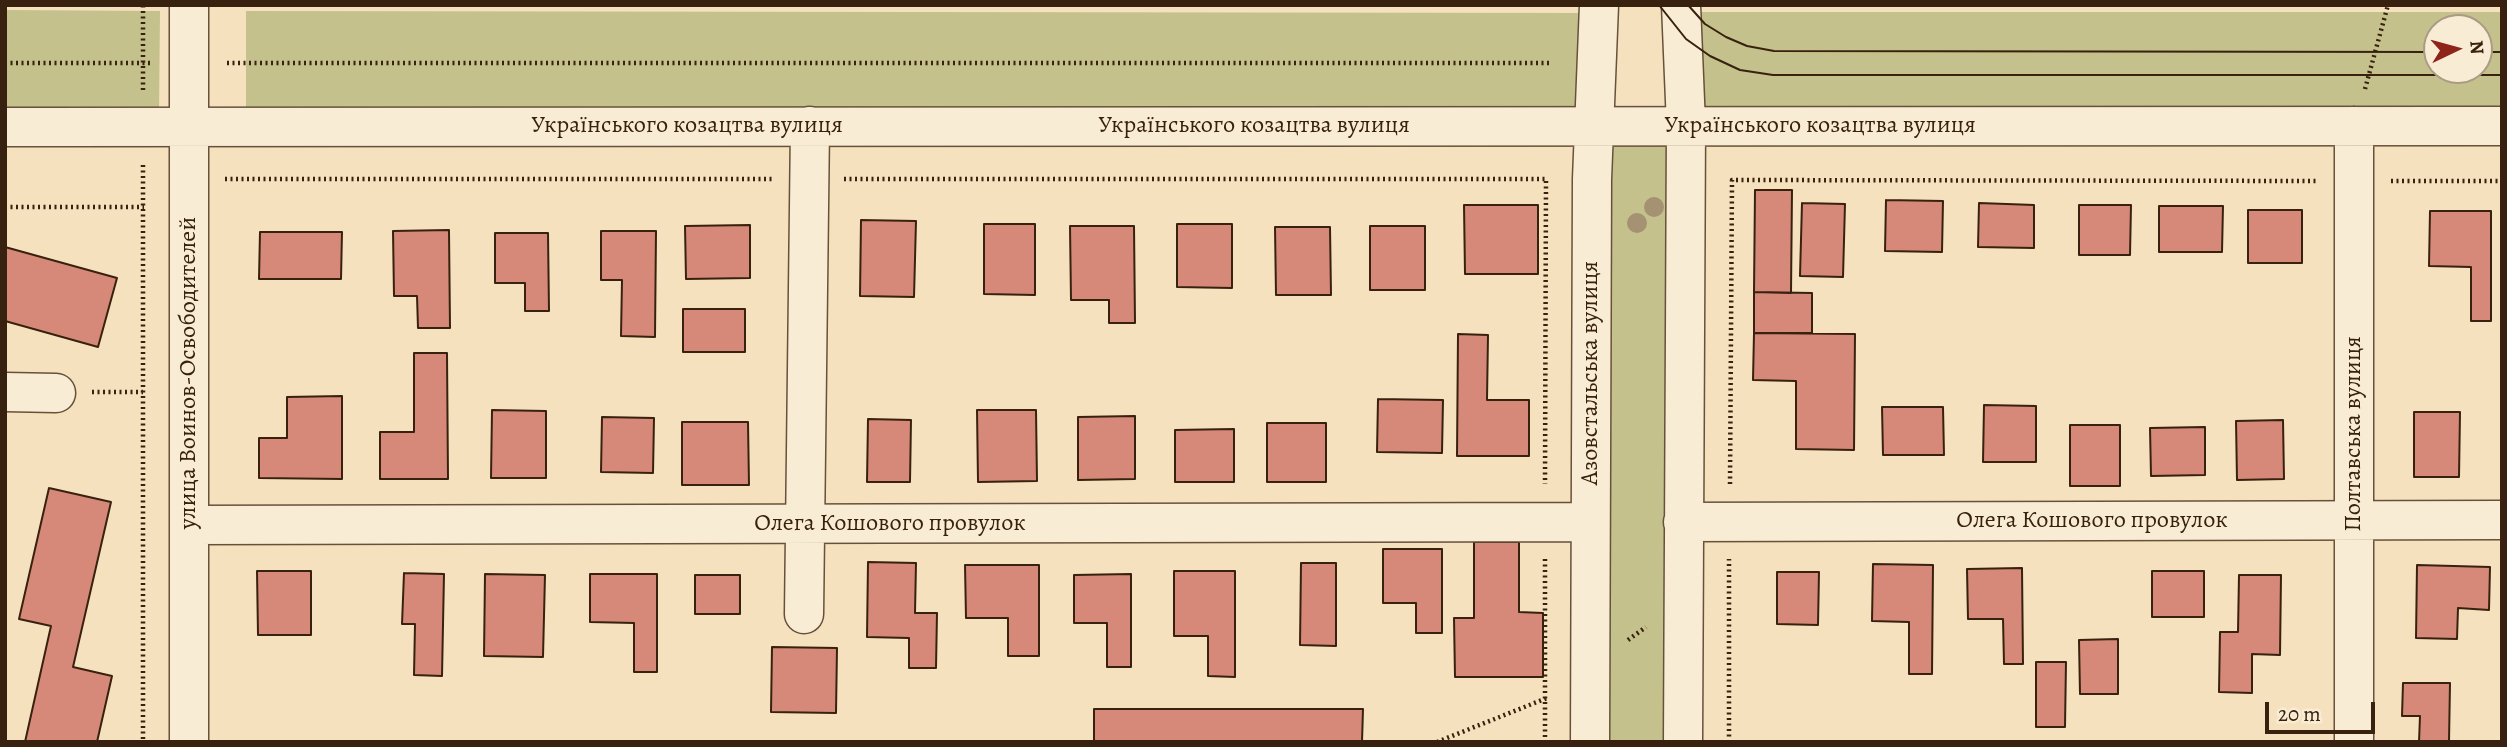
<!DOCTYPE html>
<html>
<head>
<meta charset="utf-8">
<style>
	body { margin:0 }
	#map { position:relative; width:2507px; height:747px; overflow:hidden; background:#f5e1be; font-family:Alegreya,serif }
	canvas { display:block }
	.frame { position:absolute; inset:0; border:7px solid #38210e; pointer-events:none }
	.north { position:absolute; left:2423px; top:14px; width:70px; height:70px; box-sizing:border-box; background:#f8ecd5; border:2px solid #ab9b85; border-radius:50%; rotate:85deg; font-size:19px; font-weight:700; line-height:28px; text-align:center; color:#38210e }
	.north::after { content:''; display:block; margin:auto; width:24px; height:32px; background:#8f2418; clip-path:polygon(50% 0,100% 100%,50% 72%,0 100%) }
	.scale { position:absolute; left:2265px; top:702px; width:110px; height:32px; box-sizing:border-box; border:4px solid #38210e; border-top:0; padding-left:9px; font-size:21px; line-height:24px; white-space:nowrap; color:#38210e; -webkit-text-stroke:5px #f8ecd5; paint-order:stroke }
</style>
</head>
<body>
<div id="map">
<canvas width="2507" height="747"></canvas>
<div class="frame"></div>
<div class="north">N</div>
<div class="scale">20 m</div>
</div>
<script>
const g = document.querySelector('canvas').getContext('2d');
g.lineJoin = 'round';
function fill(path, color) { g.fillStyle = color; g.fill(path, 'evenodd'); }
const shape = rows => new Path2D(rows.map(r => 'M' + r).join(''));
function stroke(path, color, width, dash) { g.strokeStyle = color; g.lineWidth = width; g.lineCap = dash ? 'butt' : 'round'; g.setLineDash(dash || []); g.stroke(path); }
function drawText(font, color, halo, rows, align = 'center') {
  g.font = font + ' Alegreya,serif'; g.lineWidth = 5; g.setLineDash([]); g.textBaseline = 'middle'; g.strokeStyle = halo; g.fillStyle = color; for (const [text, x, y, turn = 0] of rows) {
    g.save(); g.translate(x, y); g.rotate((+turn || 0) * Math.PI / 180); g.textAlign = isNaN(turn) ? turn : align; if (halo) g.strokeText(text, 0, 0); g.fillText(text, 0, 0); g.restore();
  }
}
fill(shape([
	[5,10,160,11,159,115,5,115],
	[246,11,1585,13,1578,113,246,115],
	[1694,12,2502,12,2502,114,1696,113],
	[2437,28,2479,28,2479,70,2437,70],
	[1604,137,1677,137,1676,742,1602,742]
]), '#c4c18c');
const building = shape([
	[1755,190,1792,190,1791,293,1754,292,1755,190],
	[1886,200,1943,201,1942,252,1885,251,1886,200],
	[1802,203,1845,204,1843,277,1800,276,1802,203],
	[1979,203,2034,205,2034,248,1978,247,1979,203],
	[1464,205,1538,205,1538,274,1465,274,1464,205],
	[2079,205,2131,205,2130,255,2079,255,2079,205],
	[2159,206,2223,206,2222,252,2159,252,2159,206],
	[2248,210,2302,210,2302,263,2248,263,2248,210],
	[2430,211,2491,211,2491,321,2471,321,2471,267,2429,266,2430,211],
	[861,220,916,221,914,297,860,296,861,220],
	[984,224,1035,224,1035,295,984,294,984,224],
	[1177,224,1232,224,1232,288,1177,287,1177,224],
	[750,225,750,278,686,279,685,226,750,225],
	[1070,226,1134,226,1135,323,1109,323,1109,300,1071,300,1070,226],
	[1370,226,1425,226,1425,290,1370,290,1370,226],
	[1275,227,1330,227,1331,295,1276,295,1275,227],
	[449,230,450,328,418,328,417,296,394,296,393,231,449,230],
	[601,231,656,231,655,337,621,336,622,280,601,280,601,231],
	[260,232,342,232,341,279,259,279,260,232],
	[495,233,548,233,549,311,525,311,525,283,495,283,495,233],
	[5,247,117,278,98,347,5,321,5,247],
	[1754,292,1812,293,1812,333,1754,333,1754,292],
	[683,309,745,309,745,352,683,352,683,309],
	[1754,333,1855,334,1854,450,1796,449,1796,381,1753,380,1754,333],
	[1458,334,1488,335,1487,400,1529,400,1529,456,1457,456,1458,334],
	[414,353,447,353,448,479,380,479,380,432,414,432,414,353],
	[342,396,342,479,259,478,259,438,287,438,287,397,342,396],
	[1378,399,1443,400,1442,453,1377,452,1378,399],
	[1984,405,2036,406,2036,462,1983,462,1984,405],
	[1882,407,1943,407,1944,455,1883,455,1882,407],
	[492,410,546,411,546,478,491,478,492,410],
	[977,410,1036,410,1037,481,978,482,977,410],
	[2414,412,2460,412,2459,477,2414,477,2414,412],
	[1135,416,1135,479,1078,480,1078,417,1135,416],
	[602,417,654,418,653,473,601,472,602,417],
	[868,419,911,420,910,482,867,482,868,419],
	[2283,420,2284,479,2237,480,2236,421,2283,420],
	[682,422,748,422,749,485,682,485,682,422],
	[1267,423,1326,423,1326,482,1267,482,1267,423],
	[2070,425,2120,425,2120,486,2070,486,2070,425],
	[2205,427,2205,475,2151,476,2150,428,2205,427],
	[1234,429,1234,482,1175,482,1175,430,1234,429],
	[49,488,111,502,73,667,112,676,97,742,25,742,51,626,19,619,49,488],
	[1474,542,1519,542,1519,612,1543,613,1543,677,1455,677,1454,618,1474,618,1474,542],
	[1383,549,1442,549,1442,633,1416,633,1416,603,1383,603,1383,549],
	[868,562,916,563,915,613,937,613,936,668,909,668,909,638,867,637,868,562],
	[1301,563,1336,563,1336,646,1300,645,1301,563],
	[1873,564,1933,565,1932,674,1909,674,1909,622,1872,621,1873,564],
	[965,565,1039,565,1039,656,1008,656,1008,618,966,618,965,565],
	[2417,565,2490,567,2489,610,2458,608,2457,639,2416,638,2417,565],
	[2022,568,2023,664,2004,664,2003,619,1968,619,1967,569,2022,568],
	[257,571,311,571,311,635,258,635,257,571],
	[1174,571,1235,571,1235,677,1208,676,1208,636,1174,636,1174,571],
	[2152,571,2204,571,2204,617,2152,617,2152,571],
	[1777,572,1819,572,1818,625,1777,624,1777,572],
	[404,573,444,574,442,676,414,675,415,624,402,624,404,573],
	[485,574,545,575,543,657,484,656,485,574],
	[590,574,657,574,657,672,634,672,634,623,590,622,590,574],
	[1131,574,1131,667,1107,667,1107,623,1074,623,1074,575,1131,574],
	[695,575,740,575,740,614,695,614,695,575],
	[2239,575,2281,575,2280,655,2252,654,2252,693,2219,692,2220,632,2238,632,2239,575],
	[2118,639,2118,694,2080,694,2079,640,2118,639],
	[772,647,837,648,836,713,771,712,772,647],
	[2036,662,2066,662,2065,727,2036,727,2036,662],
	[2403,683,2450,683,2449,742,2419,742,2420,716,2402,716,2403,683],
	[1094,709,1363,709,1362,742,1094,742,1094,709]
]);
fill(building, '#d68979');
stroke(building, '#38210e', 2);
const minor = shape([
	[1681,5,1686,125,1683,742],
	[5,127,2502,126],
	[5,392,56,393],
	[1683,522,2502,520],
	[189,525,1590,522],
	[804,614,810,126],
	[189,742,189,5],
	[1590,742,1592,179,1599,5],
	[2354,742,2354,126]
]);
stroke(minor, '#67513a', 41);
stroke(shape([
	[5,63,151,63],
	[227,63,1549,63],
	[2365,89,2388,5],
	[143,90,143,5],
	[143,165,143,742],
	[225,179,773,179],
	[844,179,1546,179,1545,484],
	[2391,181,2502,181],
	[5,207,144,207],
	[92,392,143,392],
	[1730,484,1732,180,2319,181],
	[1545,559,1545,742],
	[1628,640,1646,627],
	[1437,742,1547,698],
	[1729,742,1729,559]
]), '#38210e', 4.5, [2, 3.5]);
stroke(minor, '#f8ecd5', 38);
stroke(shape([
	[1659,5,1686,39,1710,56,1740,70,1773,75,2502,75],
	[1688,5,1705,24,1726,37,1747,46,1774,51,2437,52],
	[2479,52,2502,52]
]), '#38210e', 2);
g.fillStyle = '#a49272';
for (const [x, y] of [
	[1654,207],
	[1637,223]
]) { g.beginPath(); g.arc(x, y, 10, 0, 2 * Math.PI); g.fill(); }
drawText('24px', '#38210e', '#f8ecd5', [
	["Українського козацтва вулиця",687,126],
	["Українського козацтва вулиця",1254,126],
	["Українського козацтва вулиця",1820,126],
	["улица Воинов-Освободителей",189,373,-90],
	["Азовстальська вулиця",1591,373,-90],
	["Полтавська вулиця",2354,434,-90],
	["Олега Кошового провулок",2092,521],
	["Олега Кошового провулок",890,524]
]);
</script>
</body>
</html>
